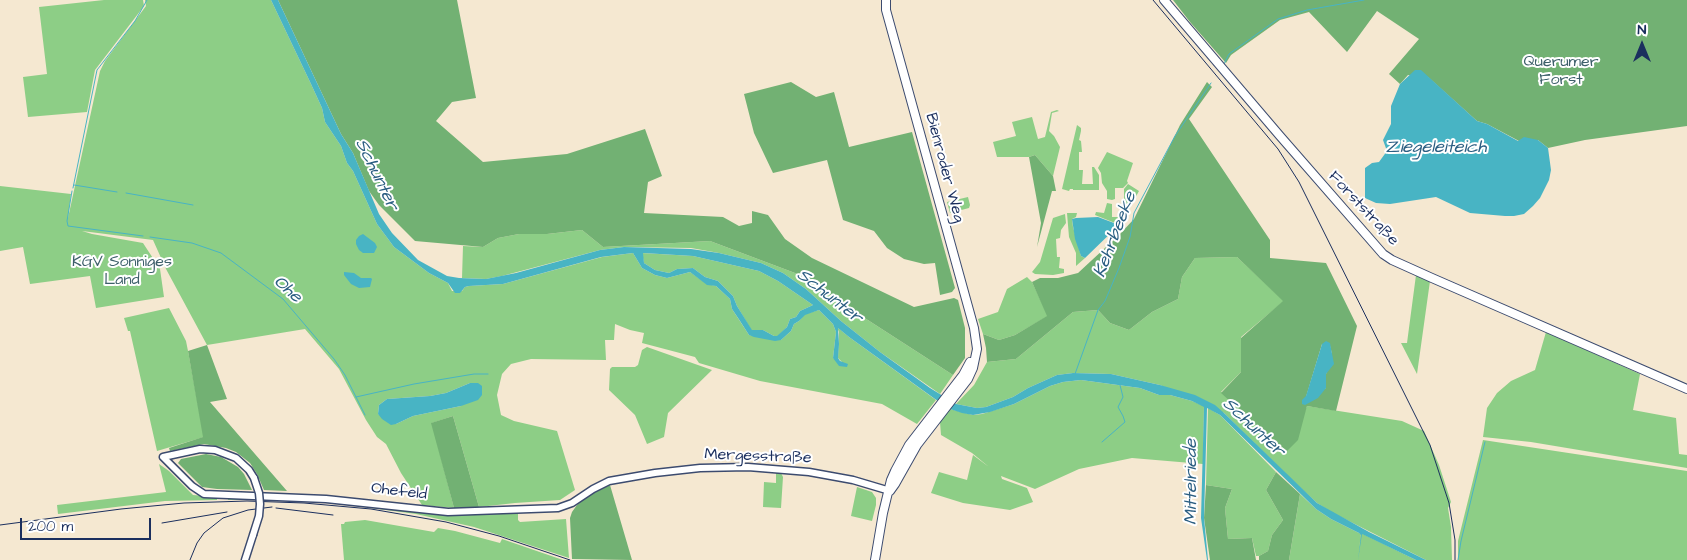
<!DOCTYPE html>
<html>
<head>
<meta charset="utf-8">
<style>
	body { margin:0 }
	#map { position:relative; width:1687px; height:560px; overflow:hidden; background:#f5e8d1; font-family:"Architects Daughter",sans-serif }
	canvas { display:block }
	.north { position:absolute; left:1617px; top:20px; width:50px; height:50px; -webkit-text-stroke:4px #fff; paint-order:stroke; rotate:0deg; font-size:14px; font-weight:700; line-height:20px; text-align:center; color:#1b2f5e }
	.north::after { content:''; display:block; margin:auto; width:18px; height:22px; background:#1b2f5e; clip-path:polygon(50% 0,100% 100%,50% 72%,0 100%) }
	.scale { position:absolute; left:20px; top:518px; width:131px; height:22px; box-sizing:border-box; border:2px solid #1b2f5e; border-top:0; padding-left:6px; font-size:15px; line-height:18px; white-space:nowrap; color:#1b2f5e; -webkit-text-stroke:4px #fff; paint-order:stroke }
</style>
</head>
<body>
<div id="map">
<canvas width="1687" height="560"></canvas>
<div class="north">N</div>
<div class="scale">200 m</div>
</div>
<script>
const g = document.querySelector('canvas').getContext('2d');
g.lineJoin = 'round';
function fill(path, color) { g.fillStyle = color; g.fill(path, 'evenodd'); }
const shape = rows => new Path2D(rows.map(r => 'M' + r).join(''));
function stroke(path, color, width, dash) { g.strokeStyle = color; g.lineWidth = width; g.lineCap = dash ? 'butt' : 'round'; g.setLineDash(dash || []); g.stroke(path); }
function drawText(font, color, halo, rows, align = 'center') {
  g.font = font + ' "Architects Daughter",sans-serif'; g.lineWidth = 4; g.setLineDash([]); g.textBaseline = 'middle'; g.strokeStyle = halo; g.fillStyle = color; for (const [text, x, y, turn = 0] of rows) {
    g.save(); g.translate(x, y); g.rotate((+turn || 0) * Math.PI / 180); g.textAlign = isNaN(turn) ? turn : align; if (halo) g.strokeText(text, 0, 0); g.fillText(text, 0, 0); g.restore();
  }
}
fill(shape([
	[104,0,143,0,144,6,95,70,87,112,28,117,23,77,47,74,39,7],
	[145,0,271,0,311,84,322,108,325,122,341,146,347,163,353,171,377,224,394,247,429,273,448,283,452,291,462,291,465,287,469,286,503,284,602,257,633,253,642,268,655,275,667,278,690,272,707,284,716,286,730,299,732,309,749,335,781,340,791,331,794,324,799,321,805,314,819,310,833,324,836,332,833,358,843,363,838,358,839,332,837,327,849,337,936,400,917,424,882,404,760,381,699,363,695,357,642,343,644,333,630,330,615,324,614,340,605,340,606,360,531,359,511,364,502,374,497,395,501,415,514,421,557,431,575,490,560,500,515,503,479,507,453,416,432,423,454,508,422,505,401,473,386,444,377,437,366,420,339,369,305,329,207,345,166,269,153,240,82,231,92,234,143,243,160,269,164,297,96,308,90,276,30,284,23,247,0,251,0,186,71,194,68,218,100,71,105,61,146,6],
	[470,383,461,406,413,416,396,424,378,414,379,405,387,399,430,396,446,393],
	[1057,110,1059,111,1052,113,1049,131,1054,136,1060,147,1053,176,1035,155,1029,157,997,157,993,142,1016,136,1012,122,1032,117,1038,139,1045,137,1051,112],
	[1077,125,1081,128,1081,131,1079,140,1081,141,1082,152,1079,152,1079,170,1083,170,1082,184,1093,184,1092,167,1094,167,1099,175,1099,190,1073,190,1073,189,1070,189,1069,191,1062,189],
	[1107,152,1133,163,1127,181,1128,183,1123,188,1115,188,1115,199,1112,200,1107,199,1107,191,1102,183,1101,173,1098,168],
	[1128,184,1139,191,1121,224,1120,222,1117,226,1115,223,1095,215,1096,212,1104,213,1107,203,1112,204,1112,217,1121,217,1121,207,1124,206,1124,189],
	[968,197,970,205,969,208,950,213,947,202],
	[1067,213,1077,213,1076,217,1072,219,1073,227,1081,256,1085,258,1076,266,1076,253,1069,237],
	[1065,214,1066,223,1061,230,1060,238,1056,239,1057,257,1060,257,1059,268,1064,269,1064,273,1053,275,1035,274,1032,272,1040,262,1053,218],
	[582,230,603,247,710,241,795,273,953,375,940,394,880,352,841,321,806,289,783,273,761,263,719,253,691,248,624,247,600,250,502,276,486,279,462,278,463,246,483,247,498,238,519,234,547,234],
	[642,253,693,256,759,271,778,281,813,305,800,311,796,317,790,319,787,327,778,336,774,336,763,330,752,331,737,306,733,296,718,281,705,277,693,268,677,269,669,273,655,270,644,263],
	[1237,257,1284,301,1241,337,1241,372,1221,392,1305,411,1307,406,1402,421,1424,431,1439,465,1451,502,1448,508,1451,527,1452,560,1426,560,1333,513,1317,503,1289,477,1224,413,1160,385,1111,374,1073,373,1057,375,1028,388,1013,397,986,407,977,408,956,404,974,385,987,362,1016,359,1073,312,1098,310,1110,323,1129,330,1152,312,1178,299,1182,277,1195,258],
	[1416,275,1430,281,1417,374,1401,343,1407,343],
	[1027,277,1032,282,1048,316,1015,335,999,340,983,334,978,319,998,312,1007,289],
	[169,308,186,341,188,351,204,437,157,451,130,331,128,331,124,318],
	[1546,332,1640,374,1633,410,1676,418,1679,454,1687,455,1687,468,1531,442,1483,437,1487,408,1497,393,1511,381,1535,370],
	[647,347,712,370,668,413,664,437,647,444,635,415,609,390,610,369,612,367,635,367,638,365,642,350],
	[1081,380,1140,388,1159,395,1170,395,1192,401,1204,406,1203,464,1132,458,1079,469,1035,489,1001,476,1002,479,1027,488,1033,502,1010,510,963,503,931,493,939,472,967,480,973,455,989,467,972,453,941,435,940,422,950,409,973,415,982,414,1014,404,1050,386,1063,382],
	[1208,408,1220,415,1276,472,1266,490,1283,520,1272,535,1268,551,1259,556,1256,556,1252,538,1228,539,1225,508,1232,489,1206,485],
	[1483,440,1687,471,1687,560,1458,560,1458,541],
	[159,464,169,471,193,495,217,497,217,500,165,501,58,514,57,505,166,492],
	[776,473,781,473,783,477,781,508,763,507,764,482,776,483],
	[857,487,872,492,876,498,876,505,872,521,851,516],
	[1300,494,1316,509,1331,519,1361,534,1358,560,1289,560],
	[228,498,289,499,391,507,518,512,518,520,520,522,566,519,569,558,474,527,416,514,333,503,282,500,228,500],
	[365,520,434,532,438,528,455,531,500,543,502,539,563,560,344,560,341,524,344,524,345,522],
	[1361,533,1416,560,1358,560]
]), '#8dce86');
fill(shape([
	[278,0,457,0,476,98,452,102,436,121,483,162,567,154,645,129,662,176,648,182,644,213,723,217,739,226,752,223,752,211,768,215,785,239,812,258,914,307,954,298,958,300,965,328,965,358,953,375,795,273,710,241,603,247,582,230,547,234,519,234,498,238,483,247,415,241,379,205,369,191,353,153,341,134],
	[1173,0,1687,0,1687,126,1585,140,1548,148,1538,140,1519,141,1487,124,1477,121,1428,77,1408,75,1400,84,1389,74,1419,39,1377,11,1347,52,1309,12,1280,20,1231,55,1226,63,1190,22],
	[791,82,816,97,834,92,849,147,912,132,955,288,952,292,940,295,935,263,924,264,904,259,887,248,874,231,843,220,827,160,773,173,754,133,744,94],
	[1207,82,1212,87,1189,119,1270,240,1270,258,1326,263,1357,326,1336,411,1307,406,1298,440,1286,452,1221,393,1241,372,1241,338,1283,301,1237,257,1195,258,1182,277,1178,299,1152,312,1129,330,1110,323,1098,310,1073,312,1016,359,987,362,986,348,983,334,999,340,1015,335,1047,316,1032,282,1040,278,1058,278,1078,273,1119,235,1134,219,1180,125],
	[1322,344,1330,346,1332,354,1326,374,1326,388,1306,397],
	[1035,155,1053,176,1056,191,1052,191,1037,247,1041,223,1029,157],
	[207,345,227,399,210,402,287,491,264,490,257,474,250,463,236,452,226,448,204,444,170,451,169,448,203,437,188,351],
	[453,416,479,507,454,508,431,423],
	[206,454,221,457,238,467,244,474,252,490,217,489,202,487,178,463,181,459],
	[1276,472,1300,494,1289,560,1259,560,1259,556,1268,551,1272,535,1283,520,1266,490],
	[610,485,632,560,572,559,570,518,572,512,577,505,589,495],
	[1206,485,1232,489,1225,508,1228,539,1252,538,1256,560,1210,560,1204,518]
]), '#72b173');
fill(shape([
	[271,0,278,0,341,134,353,153,379,214,392,233,418,260,447,276,459,278,486,279,516,273,600,250,624,247,691,249,719,253,761,263,783,273,806,289,841,321,880,352,930,388,956,404,977,408,986,407,1013,397,1028,388,1057,375,1073,373,1111,374,1160,385,1195,395,1215,405,1224,413,1317,503,1369,532,1426,560,1416,560,1362,534,1358,560,1361,535,1359,533,1331,519,1316,509,1220,415,1207,408,1204,518,1208,560,1207,560,1201,518,1204,407,1192,401,1170,395,1159,395,1140,388,1081,380,1063,382,1050,386,1014,404,990,412,973,415,962,413,950,409,935,399,849,337,838,328,839,344,838,358,840,361,848,364,847,367,839,366,833,358,836,332,833,324,819,310,805,315,799,321,794,324,791,331,781,340,775,341,754,337,749,335,740,321,732,309,730,299,716,286,707,285,690,272,667,278,655,275,642,268,633,253,601,257,503,284,469,286,465,287,460,293,455,293,448,283,429,273,394,247,377,224,353,171,347,163,341,146,325,122,322,108,311,84],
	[643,253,693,256,759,271,778,281,813,305,800,311,796,317,790,319,787,327,777,336,774,336,763,330,752,330,737,306,733,296,718,281,705,277,693,268,677,269,669,273,655,270,644,263],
	[1415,70,1421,70,1477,121,1487,124,1518,141,1524,137,1538,140,1548,148,1551,170,1549,180,1540,198,1533,206,1524,214,1514,216,1505,216,1470,213,1436,197,1390,204,1376,203,1365,198,1365,168,1372,163,1379,162,1387,151,1383,140,1391,124,1391,106,1400,84],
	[1098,217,1114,223,1117,227,1085,258,1081,256,1075,239,1072,219,1076,218],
	[363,234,375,243,377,247,374,253,363,253,359,250,356,244,356,240,359,236],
	[344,272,354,273,361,278,371,278,372,279,370,287,359,288,351,284,344,275],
	[1326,341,1330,343,1334,364,1326,374,1326,388,1318,398,1305,405,1302,404,1302,400,1306,396,1322,344],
	[470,383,478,383,482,386,482,395,478,400,461,406,413,416,396,424,391,425,382,419,378,414,379,405,387,399,430,396,446,393]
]), '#48b4c4');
stroke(shape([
	[1224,64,1229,54,1278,19,1307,10,1364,0],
	[74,185,117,192],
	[73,188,97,70,135,21,147,0],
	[72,191,67,221,68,226,143,236],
	[126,193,193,205],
	[150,237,192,243,221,253,283,299,334,359,345,375,365,415],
	[1075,374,1098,310,1105,301,1119,268,1130,237,1134,213,1175,136,1211,83],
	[356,397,414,384,474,374,488,374],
	[1102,442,1125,422,1123,416,1118,407,1123,397,1120,385],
	[1458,560,1461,541,1485,442]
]), '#48b4c4', 1);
const minor = shape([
	[254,478,249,470,236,458,215,450,200,449,163,457,192,486,204,494,326,499,448,512,558,508,572,503,593,489,609,481,655,473,700,468,748,467,809,472,853,480,890,491],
	[245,560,253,535]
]);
const major = shape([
	[886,0,886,10,974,328,977,349,973,368,968,379,917,445,895,484,890,491],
	[1164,0,1280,136,1383,254,1392,260,1432,278,1687,389],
	[875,560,883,513,891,480,895,471,909,445,963,375,970,362]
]);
stroke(minor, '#3c4b6f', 9);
stroke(major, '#3c4b6f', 10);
stroke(minor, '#fff', 6);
stroke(major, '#fff', 8);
stroke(shape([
	[1153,0,1278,149,1299,182,1430,445,1449,503,1455,540,1455,560],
	[276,508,333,515],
	[162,523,227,512],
	[0,525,121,509,184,503,247,501,304,503,371,509,446,522,499,536,570,560],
	[190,560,197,543,204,533,223,518,248,510,272,507]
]), '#1b2f5e', 1);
const minorBridge = shape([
	[253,535,259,516,260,504,259,493,254,478]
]);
stroke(minorBridge, '#3c4b6f', 9, []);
stroke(minorBridge, '#fff', 6);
drawText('16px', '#3d5f6a', '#fff', [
	["Querumer",1561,63],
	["Forst",1561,81],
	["KGV Sonniges",122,263],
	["Land",122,281]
]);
drawText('16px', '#1b2f5e', '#fff', [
	["Bienroder Weg",944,168,75],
	["Forststraße",1363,209,47],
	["Mergesstraße",758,457,2],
	["Ohefeld",399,492,7]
]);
drawText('italic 18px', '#2b5e82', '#fff', [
	["Ziegeleiteich",1436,148],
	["Schunter",376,175,64],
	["Kehrbeeke",1116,235,-69],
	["Ohe",287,290,42],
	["Schunter",829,297,38],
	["Schunter",1253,428,43],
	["Mittelriede",1192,482,-90]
]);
</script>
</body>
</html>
